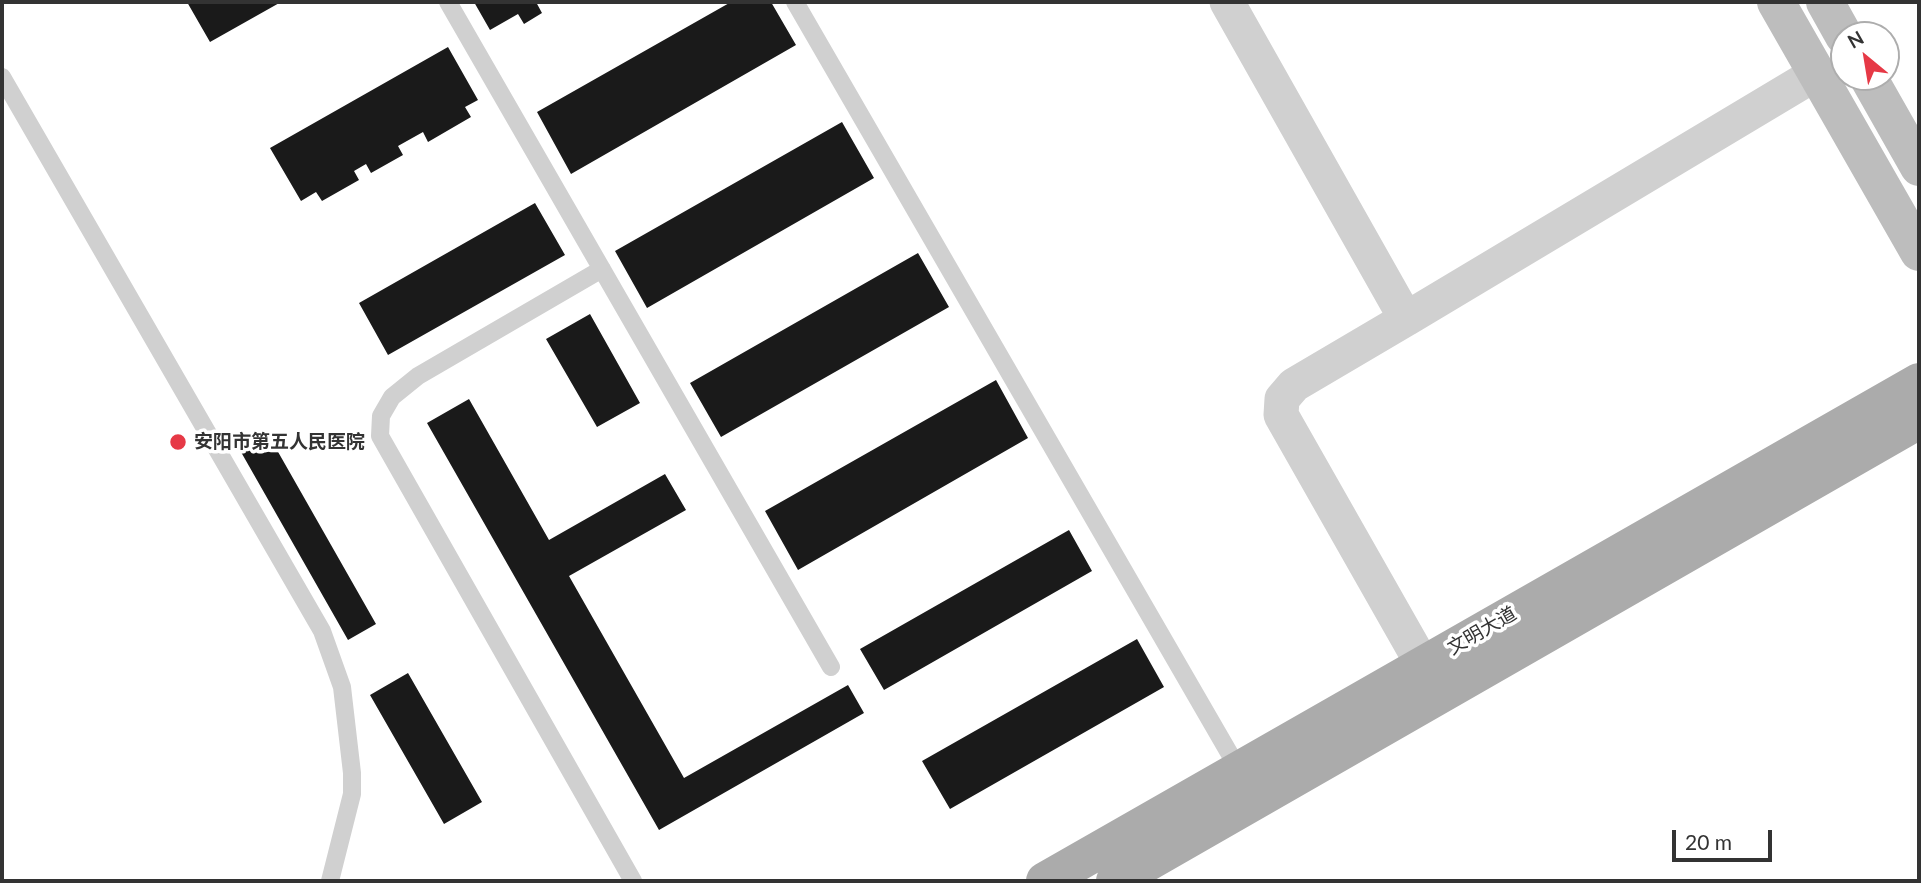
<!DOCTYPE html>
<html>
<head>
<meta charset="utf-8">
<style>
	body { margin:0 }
	#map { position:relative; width:1921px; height:883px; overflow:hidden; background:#fff; font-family:Lato,sans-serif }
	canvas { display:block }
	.frame { position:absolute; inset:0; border:4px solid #333; pointer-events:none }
	.north { position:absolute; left:1830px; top:21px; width:70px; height:70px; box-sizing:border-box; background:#fff; border:2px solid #adadad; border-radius:50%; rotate:330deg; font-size:19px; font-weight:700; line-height:28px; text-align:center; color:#333 }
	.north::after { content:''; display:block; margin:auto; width:24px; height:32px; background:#e63946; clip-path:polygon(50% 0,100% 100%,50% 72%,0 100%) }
	.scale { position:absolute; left:1672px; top:830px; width:100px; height:32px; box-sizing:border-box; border:4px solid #333; border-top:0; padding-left:9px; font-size:21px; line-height:24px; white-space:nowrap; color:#333; -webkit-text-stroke:5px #fff; paint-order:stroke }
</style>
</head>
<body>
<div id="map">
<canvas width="1921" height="883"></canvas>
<div class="frame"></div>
<div class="north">N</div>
<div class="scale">20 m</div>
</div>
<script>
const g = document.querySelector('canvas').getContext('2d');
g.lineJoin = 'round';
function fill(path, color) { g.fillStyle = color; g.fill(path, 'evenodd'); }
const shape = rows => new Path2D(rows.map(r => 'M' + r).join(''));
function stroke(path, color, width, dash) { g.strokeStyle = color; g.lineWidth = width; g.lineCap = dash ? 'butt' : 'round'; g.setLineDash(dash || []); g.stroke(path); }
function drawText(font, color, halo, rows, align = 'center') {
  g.font = font + ' Lato,"Noto Sans SC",sans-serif'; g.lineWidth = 7; g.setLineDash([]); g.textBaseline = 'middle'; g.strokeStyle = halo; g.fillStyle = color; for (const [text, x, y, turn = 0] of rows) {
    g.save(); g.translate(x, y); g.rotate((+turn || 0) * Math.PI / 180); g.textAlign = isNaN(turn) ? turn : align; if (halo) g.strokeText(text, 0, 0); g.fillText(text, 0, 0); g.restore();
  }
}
fill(shape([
	[187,2,281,2,210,42],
	[474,2,536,2,542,13,524,24,518,14,490,30],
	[731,2,771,2,796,45,571,174,537,112],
	[448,47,478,100,465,107,471,117,428,142,423,132,398,146,403,155,371,173,366,164,354,171,359,180,322,201,316,192,301,201,270,148],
	[842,122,874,178,647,308,615,251],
	[535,203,565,255,388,355,359,303],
	[918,253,949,307,721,437,690,383],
	[590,314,640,403,597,427,546,339],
	[996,380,1028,438,798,570,765,511],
	[469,399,549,540,665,474,686,510,569,576,684,778,848,685,864,713,659,830,427,423],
	[269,436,376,624,348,640,241,452],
	[1069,530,1092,571,884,690,860,649],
	[1137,639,1164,687,950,809,922,761],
	[408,673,482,802,444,824,370,695]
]), '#1a1a1a');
stroke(shape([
	[448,2,831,667],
	[795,2,1239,770],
	[2,77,322,631,342,687,352,773,352,794,330,881],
	[602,269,418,376,392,397,381,416,380,436,633,881]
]), '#d0d0d0', 18);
stroke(shape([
	[1227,2,1406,319,1294,385,1282,399,1281,415,1423,665],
	[1406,319,1817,73]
]), '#d0d0d0', 35);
stroke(shape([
	[1776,2,1919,252],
	[1825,2,1844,36],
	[1868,77,1919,167]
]), '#bdbdbd', 38);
stroke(shape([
	[1045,881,1919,382],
	[1115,881,1919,420]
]), '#ababab', 38);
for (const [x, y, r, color] of [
	[178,442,9,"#e63946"]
]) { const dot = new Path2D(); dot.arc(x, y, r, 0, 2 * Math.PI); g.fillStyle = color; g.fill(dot); stroke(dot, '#fff', 2.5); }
drawText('bold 19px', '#333', '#fff', [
	["安阳市第五人民医院",194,442]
], 'left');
drawText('19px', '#333', '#fff', [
	["文明大道",1482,631,-30]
]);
</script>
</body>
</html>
